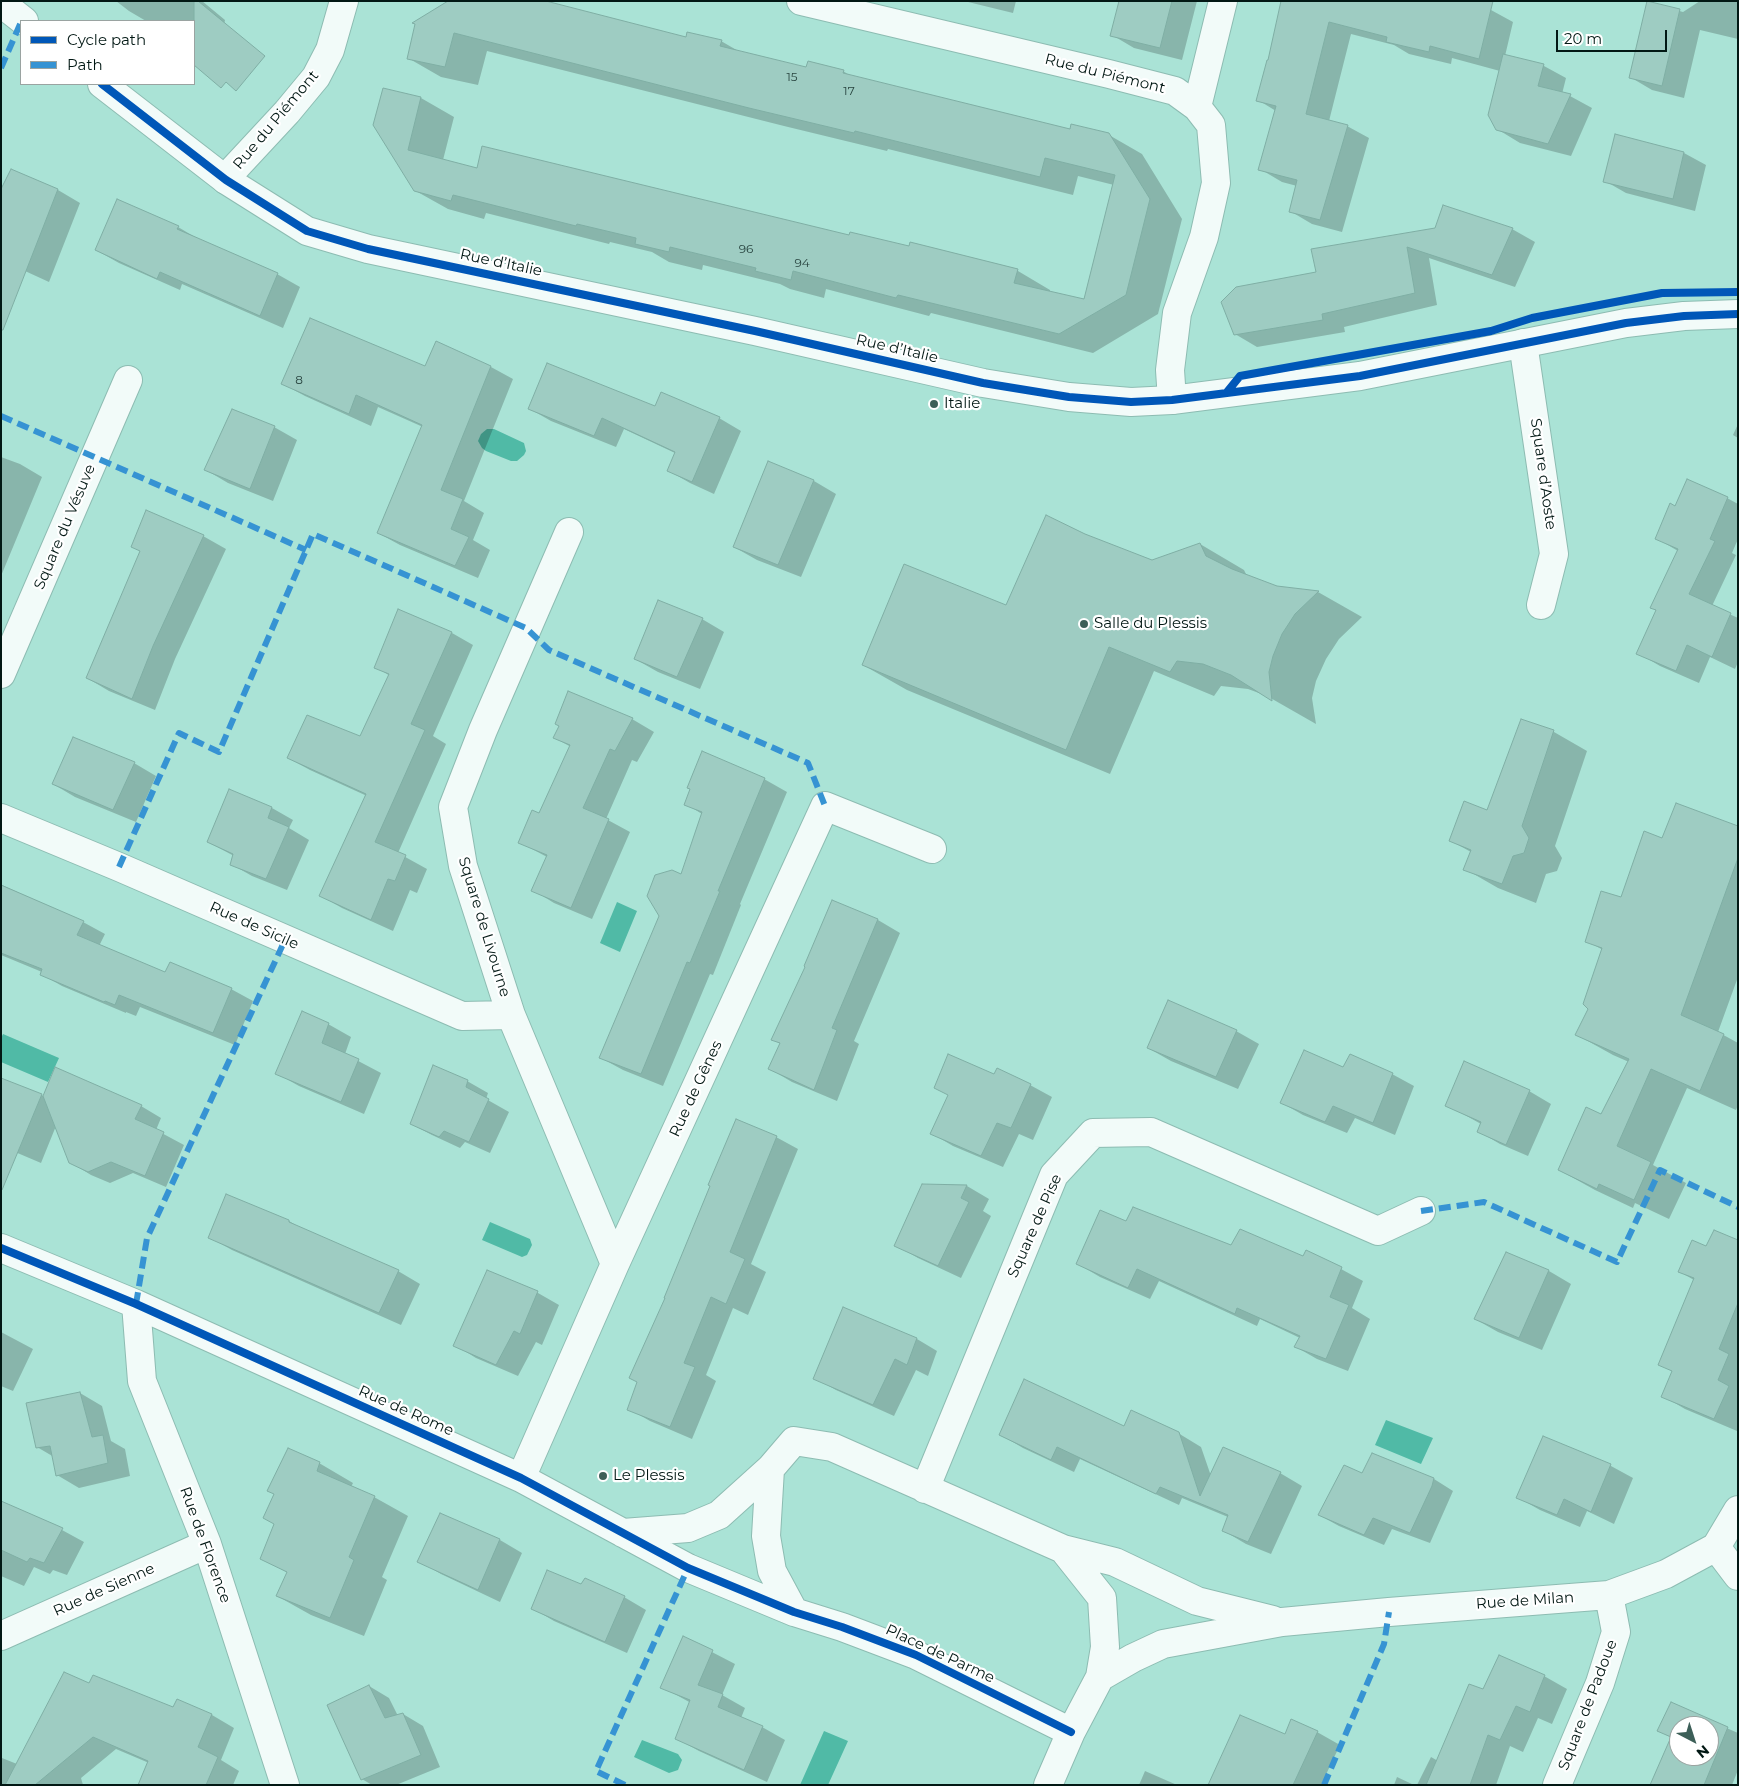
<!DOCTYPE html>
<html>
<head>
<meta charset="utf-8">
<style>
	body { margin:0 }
	#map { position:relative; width:1739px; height:1786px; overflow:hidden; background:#aae3d6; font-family:Montserrat,sans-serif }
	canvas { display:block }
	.frame { position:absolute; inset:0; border:2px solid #021814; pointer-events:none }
	.legend { position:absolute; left:20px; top:20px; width:175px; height:65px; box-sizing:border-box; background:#fff; border:1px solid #9aa3a1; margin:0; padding:6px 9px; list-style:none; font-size:15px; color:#021814 }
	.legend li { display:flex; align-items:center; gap:10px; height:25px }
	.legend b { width:25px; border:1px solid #9aa3a1 }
	.north { position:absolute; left:1669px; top:1716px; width:50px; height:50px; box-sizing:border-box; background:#fff; border:1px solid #9aa3a1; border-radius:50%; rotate:140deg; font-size:14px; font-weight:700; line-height:20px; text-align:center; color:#021814 }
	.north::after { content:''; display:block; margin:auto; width:18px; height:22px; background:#3d5f58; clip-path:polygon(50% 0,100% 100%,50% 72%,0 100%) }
	.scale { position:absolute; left:1556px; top:30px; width:111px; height:22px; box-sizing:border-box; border:2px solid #021814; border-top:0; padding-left:6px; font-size:15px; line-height:18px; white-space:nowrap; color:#021814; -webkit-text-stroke:4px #fff; paint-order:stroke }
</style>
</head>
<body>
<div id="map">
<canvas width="1739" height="1786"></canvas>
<div class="frame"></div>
<ul class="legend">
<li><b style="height:6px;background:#0057b8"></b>Cycle path</li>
<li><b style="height:6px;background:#3693d3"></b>Path</li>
</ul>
<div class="north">N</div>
<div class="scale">20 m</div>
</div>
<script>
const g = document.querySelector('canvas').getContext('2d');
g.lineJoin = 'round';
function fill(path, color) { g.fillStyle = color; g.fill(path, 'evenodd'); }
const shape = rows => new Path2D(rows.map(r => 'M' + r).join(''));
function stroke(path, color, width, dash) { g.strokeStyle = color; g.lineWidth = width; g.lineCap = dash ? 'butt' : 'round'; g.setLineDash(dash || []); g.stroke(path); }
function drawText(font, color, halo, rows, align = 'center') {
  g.font = font + ' Montserrat,sans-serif'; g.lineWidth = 4.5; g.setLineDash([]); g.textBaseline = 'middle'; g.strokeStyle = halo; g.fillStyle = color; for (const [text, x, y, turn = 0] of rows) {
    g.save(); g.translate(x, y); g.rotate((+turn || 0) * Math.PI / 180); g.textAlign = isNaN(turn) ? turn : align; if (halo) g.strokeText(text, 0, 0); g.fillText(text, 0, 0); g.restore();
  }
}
fill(shape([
	[487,429,494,429,524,443,526,451,524,455,517,461,511,461,486,451,482,448,478,441,481,434],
	[617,902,637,911,620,952,600,943],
	[3,1034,59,1058,48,1082,1,1062,1,1038],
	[490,1222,530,1239,532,1245,527,1255,522,1257,482,1240],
	[1386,1420,1433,1438,1421,1464,1375,1445],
	[824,1731,848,1741,828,1785,800,1785],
	[642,1740,678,1754,682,1760,678,1770,669,1773,634,1757]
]), '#50baa6');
fill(shape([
	[116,1,202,1,225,20,216,68,194,55,194,21,146,21,129,11],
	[964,1,1016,1,1013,13],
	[1120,1,1197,1,1182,60,1134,48,1112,35],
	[1282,1,1491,10,1513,22,1505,56,1544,66,1566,78,1562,94,1570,96,1592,108,1571,156,1520,143,1497,129,1500,71,1452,58,1451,64,1409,54,1394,45,1351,34,1329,121,1347,126,1369,138,1342,232,1312,224,1290,211,1297,186,1282,182,1260,169,1276,111,1258,100,1269,62],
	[1700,1,1738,1,1738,39,1700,30,1684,98,1652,90,1630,77,1648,2,1683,12],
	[416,24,721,41,740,52,807,69,843,71,854,78,1071,131,1109,135,1142,154,1182,219,1158,314,1093,353,931,313,929,316,826,289,824,298,790,289,780,284,703,265,702,270,669,262,652,252,610,242,609,244,486,213,484,219,448,209,414,190,384,89,421,98,454,117,443,160,478,169,850,236,1018,271,1050,290,1050,293,1085,301,1114,185,1078,176,1073,195,888,149,887,151,784,126,487,51,478,85,441,77,408,58],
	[1616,135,1684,153,1706,165,1695,211,1626,193,1605,181],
	[11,170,58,190,80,203,49,282,1,260],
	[178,227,200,240,277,274,300,287,283,328,182,284,180,290,119,263,96,250],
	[1512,229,1535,242,1515,287,1429,258,1437,305,1344,327,1345,332,1257,347,1235,334,1317,273,1312,250],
	[426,367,491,367,513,379,464,501,484,513,473,540,490,550,478,578,400,545,378,533,423,427,378,407,371,426,305,396,283,384],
	[656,408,719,418,741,431,714,494,690,483,669,471,675,453,624,429,616,447,551,421,530,409],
	[232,410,274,427,297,440,273,501,228,483,206,470],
	[1738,424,1738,438,1733,435],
	[1,457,20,464,42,477,1,576],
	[768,463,814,481,836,494,801,577,757,560,734,547],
	[1727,498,1738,504,1738,539,1732,553,1736,555,1712,606,1738,618,1738,662,1735,669,1710,657,1699,683,1660,666,1638,653,1657,611,1652,608,1678,551,1656,538,1675,507],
	[1085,535,1152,562,1200,544,1244,570,1247,576,1277,587,1318,592,1362,617,1339,639,1326,659,1316,681,1312,698,1316,724,1267,696,1248,689,1221,686,1214,696,1154,671,1110,774,907,690,863,665,1007,606],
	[203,536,226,549,175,659,155,710,109,691,87,678,141,551],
	[702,619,724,632,700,689,658,672,635,659],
	[452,633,473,645,433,736,446,744,398,853,427,869,417,893,410,890,393,931,342,908,321,896,367,796,310,770,288,758,360,737,390,676,376,667],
	[568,692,632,719,654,732,637,762,632,760,606,819,630,832,592,919,554,903,533,890,547,857,519,842,539,814,571,747,555,738,560,725],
	[1522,720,1554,732,1587,751,1555,846,1562,858,1557,871,1546,874,1536,903,1498,888,1465,869,1471,852,1451,841,1488,812],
	[134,763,156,776,136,822,75,797,53,784],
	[764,779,787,792,740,904,741,905,713,975,710,974,663,1086,623,1070,601,1058,661,916,682,876,702,814,686,804],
	[230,791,272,808,293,820,289,828,309,840,287,890,252,876,231,864,234,856,208,842],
	[1738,827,1738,977,1718,1032,1738,1043,1738,1105,1736,1110,1687,1088,1653,1165,1686,1183,1669,1219,1635,1203,1633,1208,1595,1190,1559,1170,1601,1115,1629,1062,1613,1055,1577,1035,1590,1008,1603,950,1587,941,1622,898,1663,839],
	[2,885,83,922,105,934,99,946,166,974,231,989,253,1001,235,1045,140,1007,136,1016,126,1012,126,1013,62,986,41,974,42,972,1,955],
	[833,902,878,920,900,933,854,1041,859,1044,837,1101,792,1082,770,1069,781,1044,773,1040,806,967],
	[328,1024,351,1037,345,1054,381,1073,364,1114,299,1086,276,1073],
	[1236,1031,1259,1044,1238,1089,1171,1061,1148,1048],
	[1343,1069,1392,1074,1414,1086,1395,1135,1355,1118,1347,1133,1303,1115,1282,1103],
	[994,1075,1030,1085,1052,1097,1033,1140,1019,1134,1003,1167,953,1146,931,1133],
	[467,1081,488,1093,486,1099,509,1112,490,1153,465,1142,460,1148,432,1135,411,1124],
	[1529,1091,1551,1104,1528,1156,1500,1144,1478,1131,1481,1124,1447,1105],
	[41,1095,44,1096,141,1106,161,1118,156,1130,184,1145,166,1187,133,1173,110,1183,91,1175,70,1162,56,1126,41,1163,1,1146],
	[776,1137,798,1149,751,1264,766,1272,748,1315,733,1308,706,1375,716,1381,692,1439,650,1421,629,1409],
	[923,1185,967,1186,989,1199,983,1211,991,1216,961,1278,918,1258,896,1245],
	[289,1221,302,1229,398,1271,420,1284,401,1325,232,1250,209,1237],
	[1127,1223,1231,1247,1341,1269,1363,1281,1352,1308,1370,1319,1348,1371,1317,1359,1296,1347,1300,1338,1260,1319,1257,1326,1159,1281,1150,1299,1100,1277,1078,1264],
	[1738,1241,1738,1429,1737,1431,1685,1409,1663,1396,1673,1372,1660,1364,1694,1280,1680,1272,1707,1247],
	[1506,1254,1549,1271,1571,1284,1542,1350,1498,1332,1475,1319],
	[488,1272,538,1293,559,1305,542,1345,536,1342,518,1376,476,1358,455,1345],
	[1,1332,33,1349,13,1391,1,1386],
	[917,1339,937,1351,928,1376,916,1370,894,1416,836,1390,815,1378],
	[80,1393,102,1406,111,1441,125,1449,130,1476,79,1488,57,1475,54,1457,37,1447],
	[1125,1428,1178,1433,1201,1447,1211,1476,1280,1473,1302,1486,1271,1554,1246,1544,1224,1531,1228,1517,1182,1498,1179,1505,1080,1459,1074,1472,1023,1448,1001,1435],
	[1544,1437,1611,1466,1633,1478,1614,1524,1587,1511,1580,1527,1540,1510,1517,1497],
	[1373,1454,1434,1479,1453,1491,1430,1543,1392,1529,1384,1545,1339,1526,1319,1515,1363,1475],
	[319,1463,353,1483,351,1487,374,1497,408,1516,382,1577,387,1580,364,1636,311,1615,277,1596,288,1573,261,1558,276,1524],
	[1,1503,62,1530,84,1542,67,1575,53,1570,50,1574,34,1567,24,1586,1,1576],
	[441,1514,500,1540,522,1553,500,1602,441,1574,419,1561],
	[581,1586,624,1597,646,1610,627,1653,554,1621,532,1608],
	[683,1637,735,1664,722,1695,745,1708,741,1718,762,1727,785,1740,767,1782,699,1751,676,1738,691,1703,662,1687],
	[1500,1657,1544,1676,1567,1689,1552,1724,1538,1718,1523,1752,1510,1746,1496,1785,1417,1785,1431,1757,1438,1761,1484,1691],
	[90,1685,174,1709,177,1701,212,1715,234,1728,221,1760,239,1771,233,1785,171,1785,149,1763,116,1749,81,1778,83,1785,1,1785,2,1758,17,1764],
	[369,1686,389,1698,398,1716,403,1714,423,1726,440,1767,396,1785,372,1785,362,1779],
	[1671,1704,1738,1733,1738,1770,1732,1785,1651,1785,1672,1738,1659,1731],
	[1679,1726,1709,1726,1709,1756,1679,1756],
	[1317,1732,1340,1745,1321,1785,1284,1785,1285,1735],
	[1145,1771,1177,1785,1139,1785],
	[1397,1777,1414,1785,1394,1785]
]), '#0003');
const building = shape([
	[194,1,198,1,265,56,236,91,226,82,221,88,194,65,194,1],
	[448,1,546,1,686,37,687,32,722,40,720,46,806,67,808,61,844,70,843,73,1070,129,1071,124,1109,133,1150,199,1126,295,1059,334,898,295,896,298,793,271,791,280,755,271,756,268,670,247,669,252,635,244,636,238,577,224,576,226,453,195,451,201,414,191,373,125,383,88,421,97,408,150,477,168,482,146,849,235,850,232,909,246,910,242,1018,269,1014,283,1084,299,1115,175,1045,158,1040,177,855,131,854,133,749,108,454,33,445,67,407,59,415,24,412,23,448,1],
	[1119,1,1172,1,1160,48,1110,36,1119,1],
	[1281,1,1493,1,1479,59,1430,46,1429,52,1386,42,1387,37,1329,22,1306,114,1348,125,1320,220,1289,212,1297,180,1258,170,1276,106,1256,101,1267,60,1268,60,1281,1],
	[1647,1,1680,9,1662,86,1629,78,1647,1],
	[1503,54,1544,64,1538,86,1571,94,1548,144,1496,130,1488,115,1503,54],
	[1615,134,1684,152,1673,199,1603,182,1615,134],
	[11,169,58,189,3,330,1,330,1,189,11,169],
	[117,199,179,226,177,229,278,273,260,316,160,272,157,279,95,250,117,199],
	[1443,205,1513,228,1492,275,1407,247,1415,293,1322,314,1323,320,1234,335,1221,302,1236,287,1316,272,1311,249,1435,228,1443,205],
	[310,318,425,366,436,341,491,366,441,490,463,499,451,529,469,537,455,566,377,533,422,425,356,395,349,414,281,384,310,318],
	[547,363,655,406,661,392,720,417,692,482,667,471,675,452,602,418,594,436,528,409,547,363],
	[232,409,275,426,250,489,204,470,232,409],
	[768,461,814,480,778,565,733,547,768,461],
	[1687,479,1728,497,1710,539,1715,541,1689,594,1731,613,1712,657,1687,645,1676,671,1636,654,1656,610,1650,608,1678,549,1655,539,1670,503,1675,506,1687,479],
	[146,510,204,535,153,646,132,699,86,678,140,551,131,547,146,510],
	[1046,515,1085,534,1152,560,1200,543,1206,556,1232,569,1277,586,1319,591,1295,614,1282,634,1273,656,1269,672,1272,701,1231,675,1203,664,1177,661,1170,672,1109,647,1066,750,862,665,904,564,1006,605,1046,515],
	[658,600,703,618,677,677,634,659,658,600],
	[398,609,452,632,411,724,425,730,375,842,406,855,395,881,388,879,371,920,319,896,366,794,287,758,307,715,360,736,389,674,374,668,398,609],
	[568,691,633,718,615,751,610,749,583,808,609,819,571,908,531,891,547,855,518,843,532,810,539,813,570,745,553,738,559,726,555,724,568,691],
	[1521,719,1554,730,1522,826,1529,838,1524,853,1513,856,1502,884,1463,870,1471,850,1449,841,1464,801,1487,810,1521,719],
	[73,737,135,762,113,810,52,784,73,737],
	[702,751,765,778,718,891,720,891,690,963,687,962,641,1074,599,1058,659,916,647,896,655,875,672,870,681,874,702,812,684,805,690,789,687,788,702,751],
	[229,789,272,807,268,818,289,827,266,879,230,865,233,854,207,842,229,789],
	[1676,803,1738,826,1738,858,1681,1015,1724,1034,1700,1091,1651,1069,1617,1146,1651,1162,1634,1200,1599,1184,1597,1189,1558,1170,1586,1107,1601,1114,1629,1059,1575,1035,1588,1009,1583,1004,1602,948,1585,942,1601,891,1621,897,1644,831,1662,838,1676,803],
	[1,885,84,921,77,935,165,972,170,962,232,988,213,1033,119,995,115,1005,105,1001,104,1002,40,975,42,969,1,953,1,885],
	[832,900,878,919,832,1028,837,1030,814,1090,768,1069,780,1043,771,1040,805,967,804,966,832,900],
	[1168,1000,1237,1030,1216,1077,1147,1048,1168,1000],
	[302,1011,329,1023,322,1043,359,1059,341,1102,275,1074,302,1011],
	[1304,1050,1343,1067,1350,1054,1393,1073,1373,1123,1333,1106,1325,1122,1280,1103,1304,1050],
	[948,1054,994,1074,997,1068,1031,1084,1011,1128,997,1123,981,1156,930,1134,948,1095,934,1088,948,1054],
	[1464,1061,1530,1090,1506,1145,1477,1132,1481,1122,1445,1106,1464,1061],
	[433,1065,468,1080,466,1087,489,1099,469,1142,444,1131,439,1137,410,1124,433,1065],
	[55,1067,142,1105,135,1119,164,1132,145,1176,111,1162,88,1172,69,1163,43,1096,55,1067],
	[1,1078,42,1094,2,1190,1,1189,1,1078],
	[736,1119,777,1136,730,1252,745,1259,726,1304,711,1297,684,1363,695,1367,670,1427,627,1410,637,1382,629,1378,665,1298,664,1298,710,1186,708,1185,736,1119],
	[922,1184,967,1185,961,1198,969,1202,938,1266,894,1246,922,1184],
	[226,1194,289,1220,289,1222,399,1270,379,1313,208,1238,226,1194],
	[1133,1207,1231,1245,1240,1229,1303,1256,1306,1250,1342,1267,1330,1297,1349,1305,1326,1359,1294,1347,1300,1336,1237,1308,1235,1314,1137,1269,1128,1288,1076,1264,1100,1210,1126,1221,1133,1207],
	[1714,1230,1738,1240,1738,1303,1719,1349,1729,1354,1718,1380,1729,1386,1714,1419,1661,1397,1672,1371,1658,1365,1694,1278,1678,1272,1692,1240,1706,1246,1714,1230],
	[1506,1252,1549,1270,1519,1338,1474,1319,1506,1252],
	[487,1270,538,1291,520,1334,514,1331,496,1365,453,1346,487,1270],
	[843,1307,917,1338,907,1365,895,1359,873,1405,813,1379,843,1307],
	[1024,1379,1124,1426,1131,1410,1179,1432,1200,1496,1223,1447,1281,1472,1248,1542,1222,1531,1228,1515,1160,1487,1156,1494,1057,1447,1051,1460,999,1435,1024,1379],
	[80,1392,92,1437,103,1435,108,1463,56,1476,50,1446,36,1448,26,1403,80,1392],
	[1543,1436,1611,1464,1591,1512,1564,1499,1557,1515,1516,1498,1543,1436],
	[288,1448,320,1462,317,1471,375,1496,349,1557,354,1560,330,1618,276,1596,287,1572,260,1559,274,1524,263,1518,274,1494,267,1491,288,1448],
	[1372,1453,1434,1478,1432,1486,1410,1533,1373,1518,1364,1535,1318,1515,1344,1465,1362,1473,1372,1453],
	[1,1501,63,1528,44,1563,30,1558,27,1562,1,1550,1,1501],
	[440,1513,500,1539,478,1590,417,1562,440,1513],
	[547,1570,581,1584,585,1578,625,1596,605,1642,531,1609,547,1570],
	[683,1636,713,1650,698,1685,723,1694,718,1707,763,1726,744,1770,675,1739,690,1700,660,1688,683,1636],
	[1499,1655,1545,1675,1530,1712,1516,1706,1500,1740,1488,1735,1470,1785,1426,1785,1469,1684,1483,1689,1499,1655],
	[64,1672,89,1683,93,1675,173,1707,177,1699,212,1714,198,1747,218,1757,206,1785,138,1785,148,1761,93,1737,35,1785,5,1785,64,1672],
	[369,1685,385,1718,403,1713,421,1755,361,1780,327,1705,369,1685],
	[1671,1702,1728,1727,1704,1785,1650,1785,1671,1737,1657,1731,1671,1702],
	[1679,1726,1709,1726,1709,1756,1679,1756,1679,1726],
	[1240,1715,1285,1734,1291,1719,1318,1731,1293,1785,1208,1785,1240,1715]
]);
fill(building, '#9eccc2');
stroke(building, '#7faea4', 1);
const street = shape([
	[801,1,1109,74,1175,91,1197,107,1211,125,1216,183,1204,237,1177,313,1170,370,1172,400],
	[1197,107,1223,1],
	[226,180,234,169,287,112,316,77,330,50,344,1],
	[1523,343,1554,554,1541,605],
	[569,532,483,730,453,807,463,866,511,1015,615,1264],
	[1,674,128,380],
	[1,818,119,867,462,1016,511,1015],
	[1,1248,136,1304,521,1478,688,1568,794,1612,842,1627,916,1655,1071,1732],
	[136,1304,142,1381,207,1544,285,1785],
	[770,1469,766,1536,772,1571,794,1612],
	[521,1478,615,1264,825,806,932,849],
	[925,1489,1054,1175,1093,1133,1151,1132,1378,1231,1421,1211],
	[623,1533,688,1528,719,1515,770,1469,794,1441,832,1447,1063,1549,1102,1598,1105,1647,1100,1677,1071,1732,1048,1785],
	[1716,1547,1738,1576],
	[1063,1549,1115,1562,1197,1601,1273,1620],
	[1,1636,207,1544],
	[1100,1677,1133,1658,1163,1644,1282,1622,1389,1612,1609,1595,1666,1574,1716,1547,1738,1510],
	[1557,1785,1600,1683,1616,1632,1609,1595]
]);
const secondary = shape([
	[1,3,24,21],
	[102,84,226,180,307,231,368,249,755,331,983,383,1069,397,1131,402,1172,400,1360,376,1626,323,1684,316,1738,314]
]);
stroke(street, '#8dbcb2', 30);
stroke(secondary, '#8dbcb2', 30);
stroke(street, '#f2fbf9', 28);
stroke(secondary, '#f2fbf9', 28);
stroke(shape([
	[1,68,21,22],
	[1,416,306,550],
	[119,867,179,733,219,752,313,534,526,628,549,650,808,763,825,806],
	[1421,1211,1484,1202,1617,1262,1660,1170,1738,1207],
	[136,1304,147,1238,285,940],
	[625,1785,596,1771,688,1568],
	[1324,1785,1384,1644,1389,1612]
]), '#3693d3', 6, [12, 6]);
stroke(shape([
	[102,84,226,180,307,231,368,249,755,331,983,383,1069,397,1131,402,1172,400,1360,376,1626,323,1684,316,1738,314],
	[1227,392,1240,376,1491,331,1532,318,1662,293,1738,292],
	[1,1248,136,1304,521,1478,688,1568,794,1612,842,1627,916,1655,1071,1732]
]), '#0057b8', 8);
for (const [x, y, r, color] of [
	[934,404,5,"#3d5f58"],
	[1084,624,5,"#3d5f58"],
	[603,1476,5,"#3d5f58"]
]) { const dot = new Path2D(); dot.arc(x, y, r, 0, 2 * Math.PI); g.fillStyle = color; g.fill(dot); stroke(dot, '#fff', 2); }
drawText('12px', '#294540', null, [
	["15",792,77],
	["17",849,91],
	["96",746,249],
	["94",802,263],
	["8",299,380]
]);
drawText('15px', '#021814', '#fff', [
	["Rue du Piémont",1105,74,14],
	["Rue du Piémont",276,120,-50],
	["Rue d’Italie",501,263,12],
	["Rue d’Italie",897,349,13],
	["Square d’Aoste",1543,474,82],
	["Square du Vésuve",65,527,-67],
	["Rue de Sicile",254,926,24],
	["Square de Livourne",484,927,73],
	["Rue de Gênes",696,1089,-65],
	["Square de Pise",1035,1226,-66],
	["Rue de Rome",406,1411,24],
	["Rue de Florence",205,1545,70],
	["Rue de Sienne",104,1590,-24],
	["Rue de Milan",1525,1601,-4],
	["Place de Parme",940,1654,25],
	["Square de Padoue",1588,1705,-69]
]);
drawText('15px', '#021814', '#fff', [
	["Italie",944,404],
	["Salle du Plessis",1094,624],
	["Le Plessis",613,1476]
], 'left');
</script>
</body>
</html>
